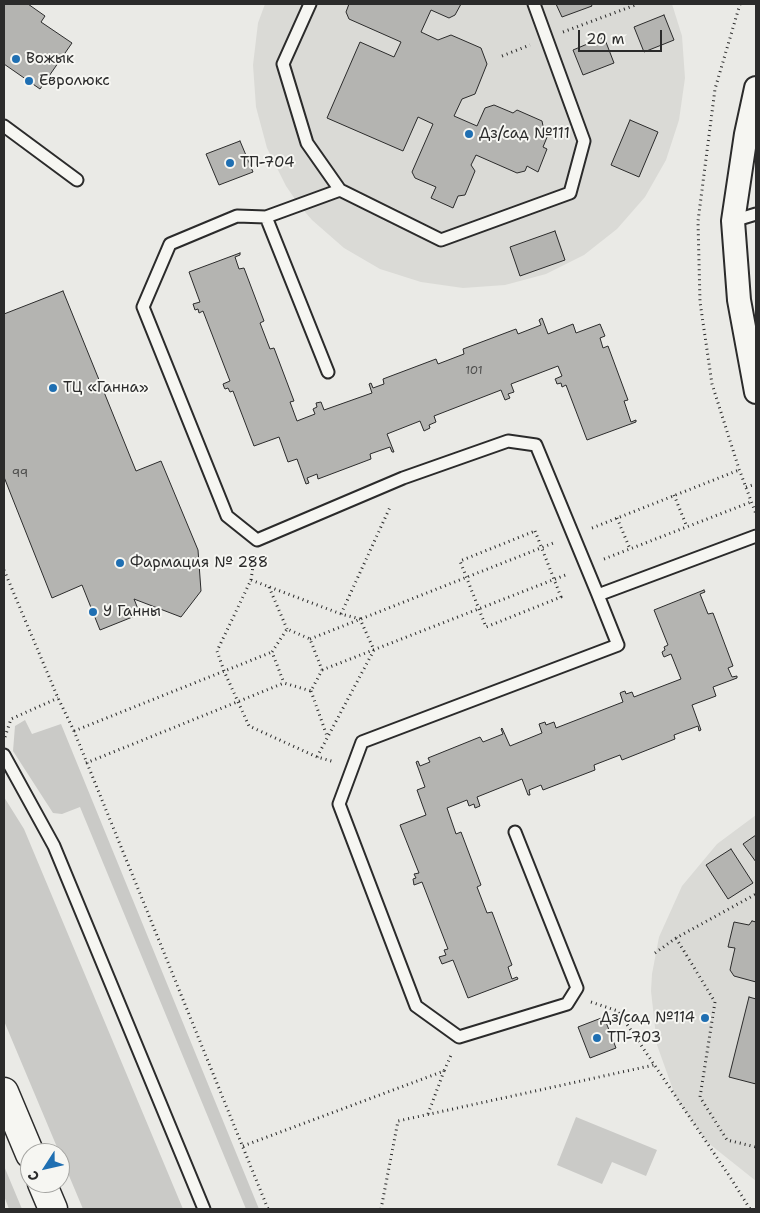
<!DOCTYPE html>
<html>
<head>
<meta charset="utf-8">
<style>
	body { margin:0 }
	#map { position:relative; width:760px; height:1213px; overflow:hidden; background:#eaeae6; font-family:"Shantell Sans",sans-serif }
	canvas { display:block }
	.frame { position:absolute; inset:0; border:5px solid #2b2b2b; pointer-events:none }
	.north { position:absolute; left:20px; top:1143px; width:50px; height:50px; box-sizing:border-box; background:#f6f6f2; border:1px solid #a5a5a2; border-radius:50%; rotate:235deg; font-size:14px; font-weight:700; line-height:20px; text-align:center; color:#2b2b2b }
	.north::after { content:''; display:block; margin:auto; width:18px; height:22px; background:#1f6fb2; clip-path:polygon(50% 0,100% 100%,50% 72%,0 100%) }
	.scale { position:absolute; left:578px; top:30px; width:84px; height:22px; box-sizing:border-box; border:2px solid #2b2b2b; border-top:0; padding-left:6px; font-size:15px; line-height:18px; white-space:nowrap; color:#2b2b2b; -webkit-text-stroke:4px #f6f6f2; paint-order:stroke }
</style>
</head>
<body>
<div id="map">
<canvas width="760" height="1213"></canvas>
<div class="frame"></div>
<div class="north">С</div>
<div class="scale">20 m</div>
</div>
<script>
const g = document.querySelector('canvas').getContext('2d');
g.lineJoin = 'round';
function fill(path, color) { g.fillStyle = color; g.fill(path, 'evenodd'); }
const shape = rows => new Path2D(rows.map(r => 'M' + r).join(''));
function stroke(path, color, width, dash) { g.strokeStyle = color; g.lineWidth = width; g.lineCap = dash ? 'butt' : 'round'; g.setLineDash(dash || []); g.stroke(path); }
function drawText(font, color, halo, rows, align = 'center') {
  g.font = font + ' "Shantell Sans",sans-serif'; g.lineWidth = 4; g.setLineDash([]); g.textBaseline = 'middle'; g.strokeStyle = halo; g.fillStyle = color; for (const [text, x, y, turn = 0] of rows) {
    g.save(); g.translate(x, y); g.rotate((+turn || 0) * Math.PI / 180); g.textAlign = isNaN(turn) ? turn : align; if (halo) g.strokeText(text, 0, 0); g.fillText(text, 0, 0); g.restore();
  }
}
fill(shape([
	[265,4,672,4,682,36,685,78,679,120,666,160,645,197,617,229,584,255,546,274,505,285,463,288,421,282,380,269,344,248,312,220,299,205,286,186,267,148,256,107,253,65,258,23],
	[756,815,756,1181,707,1142,676,1098,657,1045,651,991,652,974,659,937,682,886,717,844]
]), '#dadad6');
fill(shape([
	[25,720,32,734,61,724,259,1209,246,1209,80,807,62,814,53,813,13,751,15,726],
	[4,797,24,829,183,1209,83,1209,4,1021],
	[576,1117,657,1150,646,1176,612,1162,602,1184,557,1165],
	[4,1166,22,1209,9,1209,4,1196]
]), '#cacac7');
const building = shape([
	[4,4,28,4,45,16,41,22,72,43,40,89,4,64,4,4],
	[349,4,461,4,455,15,449,18,431,10,421,32,438,40,451,35,481,48,487,64,475,94,462,99,454,116,477,126,485,108,494,105,513,113,517,110,542,121,543,126,550,130,543,147,547,149,538,172,527,166,525,171,517,173,476,155,471,165,475,171,465,195,458,196,453,208,431,198,436,187,415,178,412,172,433,124,418,117,403,151,327,118,360,42,394,57,401,42,349,19,346,12,349,4],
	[556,4,591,4,592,6,562,17,556,4],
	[664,15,674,40,644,52,634,27,664,15],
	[604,37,614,63,583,75,573,50,604,37],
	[630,120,658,132,639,177,611,165,630,120],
	[240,141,253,172,219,185,206,154,240,141],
	[555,231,565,260,520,276,510,247,555,231],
	[240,253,240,255,235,257,239,269,244,268,264,321,260,323,270,349,274,348,294,401,290,402,297,421,315,414,313,409,317,407,316,403,321,402,324,410,372,393,369,384,371,383,373,388,384,384,383,379,436,359,438,364,464,354,463,349,516,329,518,334,541,325,539,320,542,318,548,334,573,324,576,333,600,324,605,336,600,338,603,348,608,346,628,400,624,401,631,422,636,420,636,422,587,440,566,385,562,387,561,383,557,384,556,381,555,379,562,376,558,366,511,384,514,392,508,394,510,398,505,400,501,390,434,416,436,422,429,425,430,428,424,431,420,421,387,434,394,452,392,452,390,447,370,454,371,459,318,479,317,474,307,478,309,483,306,484,297,459,288,462,279,437,254,446,233,391,230,392,228,388,225,389,224,387,223,384,230,381,203,311,199,313,198,309,195,310,193,304,200,302,189,272,240,253],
	[63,291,136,471,161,461,198,550,201,591,181,617,134,599,140,614,100,630,82,585,52,598,4,477,4,314,63,291],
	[704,590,705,592,700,594,708,614,713,613,733,666,728,668,732,677,737,676,737,678,713,687,716,696,692,705,701,730,699,731,698,726,674,735,675,739,622,760,620,755,594,765,595,770,543,790,541,785,529,790,530,795,528,795,522,779,477,797,480,806,475,808,474,804,469,806,467,800,447,808,456,834,461,832,481,885,477,887,487,913,492,912,512,965,508,967,512,979,517,977,518,979,468,998,453,960,442,964,439,957,446,955,444,950,448,949,422,882,414,885,413,879,416,878,414,874,419,873,400,825,426,815,417,790,425,787,416,762,418,761,420,766,430,762,428,758,480,737,483,742,503,734,501,729,502,728,510,746,542,733,539,724,545,722,546,725,554,722,556,728,623,702,620,693,622,692,625,691,626,694,632,692,634,697,681,679,671,654,664,657,663,655,662,652,665,650,664,647,668,645,654,610,704,590],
	[756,835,756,862,743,844,756,835],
	[731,849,753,883,728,899,706,865,731,849],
	[752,921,756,922,756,982,734,976,730,970,735,948,728,947,734,922,749,925,752,921],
	[749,997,756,999,756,1084,729,1077,749,997],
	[604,1017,616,1048,590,1058,578,1027,604,1017]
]);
fill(building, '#b4b4b1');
stroke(building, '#2b2b2b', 1);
const service = shape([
	[310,4,283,64,307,143,340,190,441,240,570,193,584,141,534,4],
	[4,126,77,180],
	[266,217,340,190],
	[733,221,756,214],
	[328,372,266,217,237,216,170,244,143,307,227,516,257,540,403,478,508,441,536,445,598,595],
	[4,755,54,846,204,1209],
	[515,832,577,988,567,1004,459,1037,416,1006,339,804,362,742,618,645,598,595,756,536]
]);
const minor = shape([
	[756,88,746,134,733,221,739,300,756,392]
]);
const primary = shape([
	[4,1092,30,1154],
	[42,1183,53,1209]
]);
stroke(service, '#2b2b2b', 15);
stroke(minor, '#2b2b2b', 26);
stroke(primary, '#2b2b2b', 31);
stroke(shape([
	[740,4,715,89,698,221,700,302,712,384,739,469,756,514],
	[563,32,638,4],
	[502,56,530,45],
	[746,487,756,484],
	[674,495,687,527],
	[617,518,630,549],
	[592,528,739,470],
	[535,531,561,597,486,627,460,561,535,531],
	[604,559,751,502],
	[4,570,58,698,74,731,268,1209],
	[251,580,254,559],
	[269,587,287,629],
	[341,614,391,505],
	[310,639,556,542],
	[322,670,568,574],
	[311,691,327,736],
	[74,731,272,652],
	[5,737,11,719,58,698],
	[317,757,374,650,360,619,341,614,251,580,217,651,224,671,249,726,317,757,335,762],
	[86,763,284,683,311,691,322,670,310,639,287,629,272,652,284,683],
	[676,938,715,1002,700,1097,727,1140,756,1147],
	[655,953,676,938,756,894],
	[591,1002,618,1011,732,1180,750,1209],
	[428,1114,444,1071],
	[243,1146,444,1071,452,1053],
	[381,1209,398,1121,654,1065]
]), '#2b2b2b', 3, [1, 4]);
stroke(service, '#f6f6f2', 11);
stroke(minor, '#f6f6f2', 22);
stroke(primary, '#f6f6f2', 28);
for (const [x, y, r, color] of [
	[16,59,5,"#1f6fb2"],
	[29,81,5,"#1f6fb2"],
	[469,134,5,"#1f6fb2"],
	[230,163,5,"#1f6fb2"],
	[53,388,5,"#1f6fb2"],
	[120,563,5,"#1f6fb2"],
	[93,612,5,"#1f6fb2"],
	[705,1018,5,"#1f6fb2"],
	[597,1038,5,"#1f6fb2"]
]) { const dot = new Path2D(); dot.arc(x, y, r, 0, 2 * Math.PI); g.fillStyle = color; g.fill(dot); stroke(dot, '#f6f6f2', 2); }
drawText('12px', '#4d4d4c', null, [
	["101",474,371],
	["99",20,474]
]);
drawText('15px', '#2b2b2b', '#f6f6f2', [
	["Вожык",26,59],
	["Евролюкс",39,81],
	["Дз/сад №111",479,134],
	["ТП-704",240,163],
	["ТЦ «Ганна»",63,388],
	["Фармация № 288",130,563],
	["У Ганны",103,612],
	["Дз/сад №114",695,1018,"right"],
	["ТП-703",607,1038]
], 'left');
</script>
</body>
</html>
